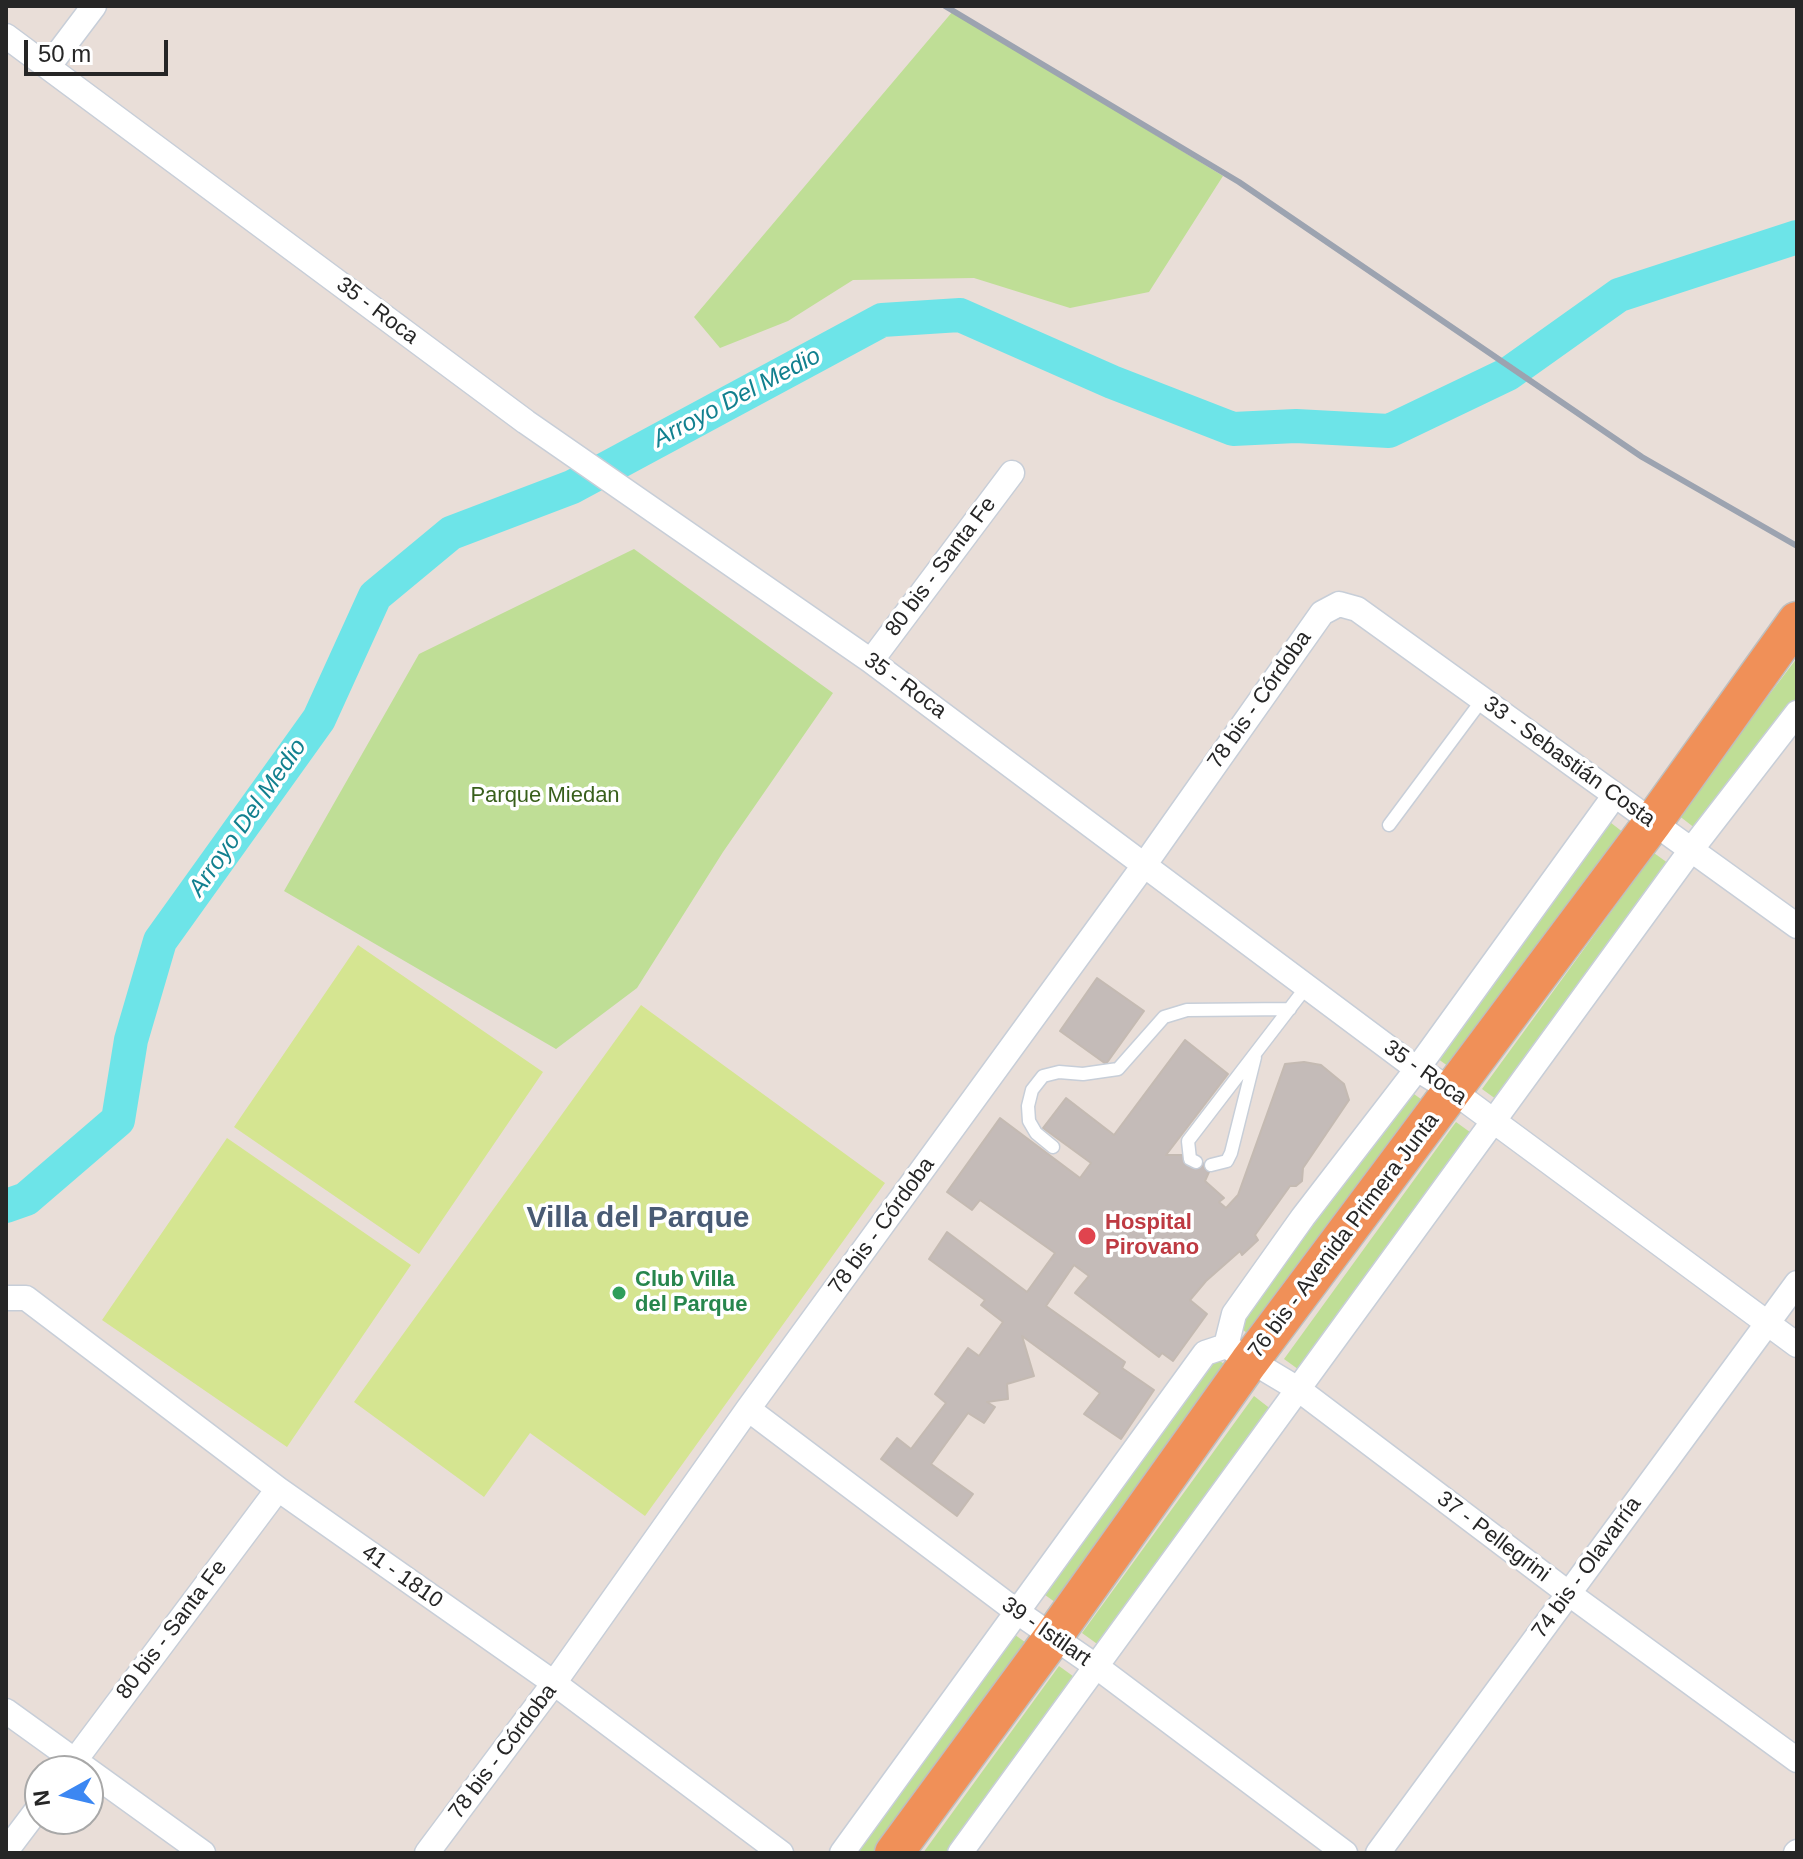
<!DOCTYPE html>
<html>
<head>
<meta charset="utf-8">
<style>
	body { margin:0 }
	#map { position:relative; width:1803px; height:1859px; overflow:hidden; background:#e9ded8; font-family:Helvetica,sans-serif }
	canvas { display:block }
	.frame { position:absolute; inset:0; border:8px solid #262626; pointer-events:none }
	.north { position:absolute; left:24px; top:1755px; width:80px; height:80px; box-sizing:border-box; background:#fff; border:2px solid #a8a8a8; border-radius:50%; rotate:262deg; font-size:22px; font-weight:700; line-height:32px; text-align:center; color:#262626 }
	.north::after { content:''; display:block; margin:auto; width:28px; height:36px; background:#3c87f2; clip-path:polygon(50% 0,100% 100%,50% 72%,0 100%) }
	.scale { position:absolute; left:24px; top:40px; width:144px; height:36px; box-sizing:border-box; border:4px solid #262626; border-top:0; padding-left:10px; font-size:24px; line-height:28px; white-space:nowrap; color:#262626; -webkit-text-stroke:6px #fff; paint-order:stroke }
</style>
</head>
<body>
<div id="map">
<canvas width="1803" height="1859"></canvas>
<div class="frame"></div>
<div class="north">N</div>
<div class="scale">50 m</div>
</div>
<script>
const g = document.querySelector('canvas').getContext('2d');
g.lineJoin = 'round';
function fill(path, color) { g.fillStyle = color; g.fill(path, 'evenodd'); }
const shape = rows => new Path2D(rows.map(r => 'M' + r).join(''));
function stroke(path, color, width, dash) { g.strokeStyle = color; g.lineWidth = width; g.lineCap = dash ? 'butt' : 'round'; g.setLineDash(dash || []); g.stroke(path); }
function drawText(font, color, halo, rows, align = 'center') {
  g.font = font + ' Helvetica,sans-serif'; g.lineWidth = 7; g.setLineDash([]); g.textBaseline = 'middle'; g.strokeStyle = halo; g.fillStyle = color; for (const [text, x, y, turn = 0] of rows) {
    g.save(); g.translate(x, y); g.rotate((+turn || 0) * Math.PI / 180); g.textAlign = isNaN(turn) ? turn : align; if (halo) g.strokeText(text, 0, 0); g.fillText(text, 0, 0); g.restore();
  }
}
fill(shape([
	[953,11,1223,176,1149,292,1070,308,974,278,853,280,788,321,720,348,694,317],
	[634,549,833,693,723,852,637,988,556,1049,284,891,419,654],
	[1797,658,1797,702,1700,832,1678,815],
	[1606,819,1624,833,1452,1069,1434,1056],
	[1654,853,1672,866,1500,1102,1482,1089],
	[1407,1089,1425,1102,1254,1338,1236,1325],
	[1456,1122,1474,1135,1302,1372,1284,1359],
	[1213,1356,1231,1369,1059,1605,1041,1592],
	[1254,1396,1272,1410,1100,1646,1082,1633],
	[1011,1632,1029,1645,878,1853,850,1853],
	[1059,1666,1077,1679,950,1853,923,1853]
]), '#bfde96');
fill(shape([
	[358,945,543,1072,419,1254,234,1127],
	[641,1005,885,1183,645,1516,530,1433,484,1497,354,1402],
	[227,1138,411,1265,287,1447,102,1320]
]), '#d5e591');
stroke(shape([
	[6,1206,26,1199,118,1120,131,1040,160,941,319,719,375,596,451,533,572,487,882,320,960,315,1112,382,1233,429,1296,426,1389,431,1508,374,1619,295,1797,237]
]), '#6de4e8', 34);
const building = shape([
	[1097,978,1144,1011,1106,1064,1060,1031,1097,978],
	[1185,1040,1228,1074,1166,1155,1183,1155,1183,1160,1212,1165,1205,1181,1224,1198,1219,1202,1226,1208,1238,1195,1285,1064,1304,1062,1321,1065,1344,1084,1349,1100,1303,1168,1302,1181,1296,1186,1290,1186,1255,1235,1258,1240,1242,1255,1240,1251,1206,1281,1190,1300,1207,1314,1173,1361,1162,1353,1159,1357,1075,1293,1089,1276,1074,1265,1046,1306,1125,1362,1122,1368,1154,1390,1121,1439,1084,1414,1100,1393,1022,1336,1034,1376,1007,1384,1008,1399,987,1402,995,1407,984,1423,968,1413,931,1464,973,1494,957,1516,881,1459,897,1438,911,1449,946,1403,935,1394,968,1348,979,1356,1003,1322,981,1305,985,1300,929,1259,947,1232,1027,1292,1055,1253,980,1200,972,1210,947,1192,1000,1118,1080,1178,1091,1163,1043,1128,1066,1098,1114,1135,1185,1040]
]);
fill(building, '#c4bbb8');
stroke(building, '#c4bab2', 2);
const service = shape([
	[1389,825,1482,700],
	[1053,1147,1036,1133,1029,1121,1028,1106,1032,1090,1043,1076,1059,1072,1083,1074,1118,1069,1164,1017,1187,1010,1290,1009],
	[1196,1162,1190,1159,1188,1141,1307,986],
	[1211,1165,1227,1161,1231,1153,1255,1057]
]);
const minor = shape([
	[6,36,526,422,871,661,1417,1069,1453,1091,1797,1345],
	[48,67,94,6],
	[871,661,1012,473],
	[6,1298,26,1298,278,1489,554,1683,781,1853],
	[1226,1346,1298,1389,1568,1593,1797,1760],
	[1226,1346,1234,1314,1303,1217,1417,1069,1615,795],
	[748,1409,1016,1611,1097,1667,1345,1853],
	[6,1711,203,1853],
	[67,1771,278,1489],
	[6,1851,40,1806],
	[427,1853,554,1683,748,1409,1145,864,1322,613,1339,604,1357,609,1797,926],
	[842,1853,1205,1353,1226,1346],
	[960,1853,1691,850,1797,713],
	[1378,1853,1797,1283],
	[1796,1853,1797,1852]
]);
const trunk = shape([
	[894,1853,1053,1637,1249,1362,1653,822,1797,621]
]);
stroke(service, '#c7ced8', 15);
stroke(minor, '#c7ced8', 27);
stroke(trunk, '#bebebe', 41);
stroke(service, '#fff', 12);
stroke(minor, '#fff', 24);
stroke(trunk, '#f09058', 38);
stroke(shape([
	[945,6,1239,182,1642,457,1797,546]
]), '#9ca3b0', 6);
for (const [x, y, r, color] of [
	[1087,1236,10,"#e0444e"],
	[619,1293,8,"#2e9e5b"]
]) { const dot = new Path2D(); dot.arc(x, y, r, 0, 2 * Math.PI); g.fillStyle = color; g.fill(dot); stroke(dot, '#fff', 3); }
drawText('22px', '#262626', '#fff', [
	["35 - Roca",377,311,37],
	["80 bis - Santa Fe",941,567,-53],
	["35 - Roca",905,686,36],
	["78 bis - Córdoba",1260,700,-55],
	["33 - Sebastián Costa",1569,762,36],
	["35 - Roca",1425,1073,35],
	["78 bis - Córdoba",882,1226,-54],
	["76 bis - Avenida Primera Junta",1344,1236,-53],
	["37 - Pellegrini",1493,1537,37],
	["74 bis - Olavarría",1587,1568,-54],
	["41 - 1810",402,1577,35],
	["80 bis - Santa Fe",172,1630,-53],
	["39 - Istilart",1046,1632,35],
	["78 bis - Córdoba",503,1752,-53]
]);
drawText('22px', '#385f1b', '#fff', [
	["Parque Miedan",545,796]
]);
drawText('bold 22px', '#be3a42', '#fff', [
	["Hospital",1105,1223],
	["Pirovano",1105,1248]
], 'left');
drawText('bold 22px', '#27864d', '#fff', [
	["Club Villa",635,1280],
	["del Parque",635,1305]
], 'left');
drawText('italic 24px', '#12808f', '#fff', [
	["Arroyo Del Medio",737,398,-28],
	["Arroyo Del Medio",248,818,-55]
]);
drawText('bold 30px', '#495b74', '#fff', [
	["Villa del Parque",638,1219]
]);
</script>
</body>
</html>
